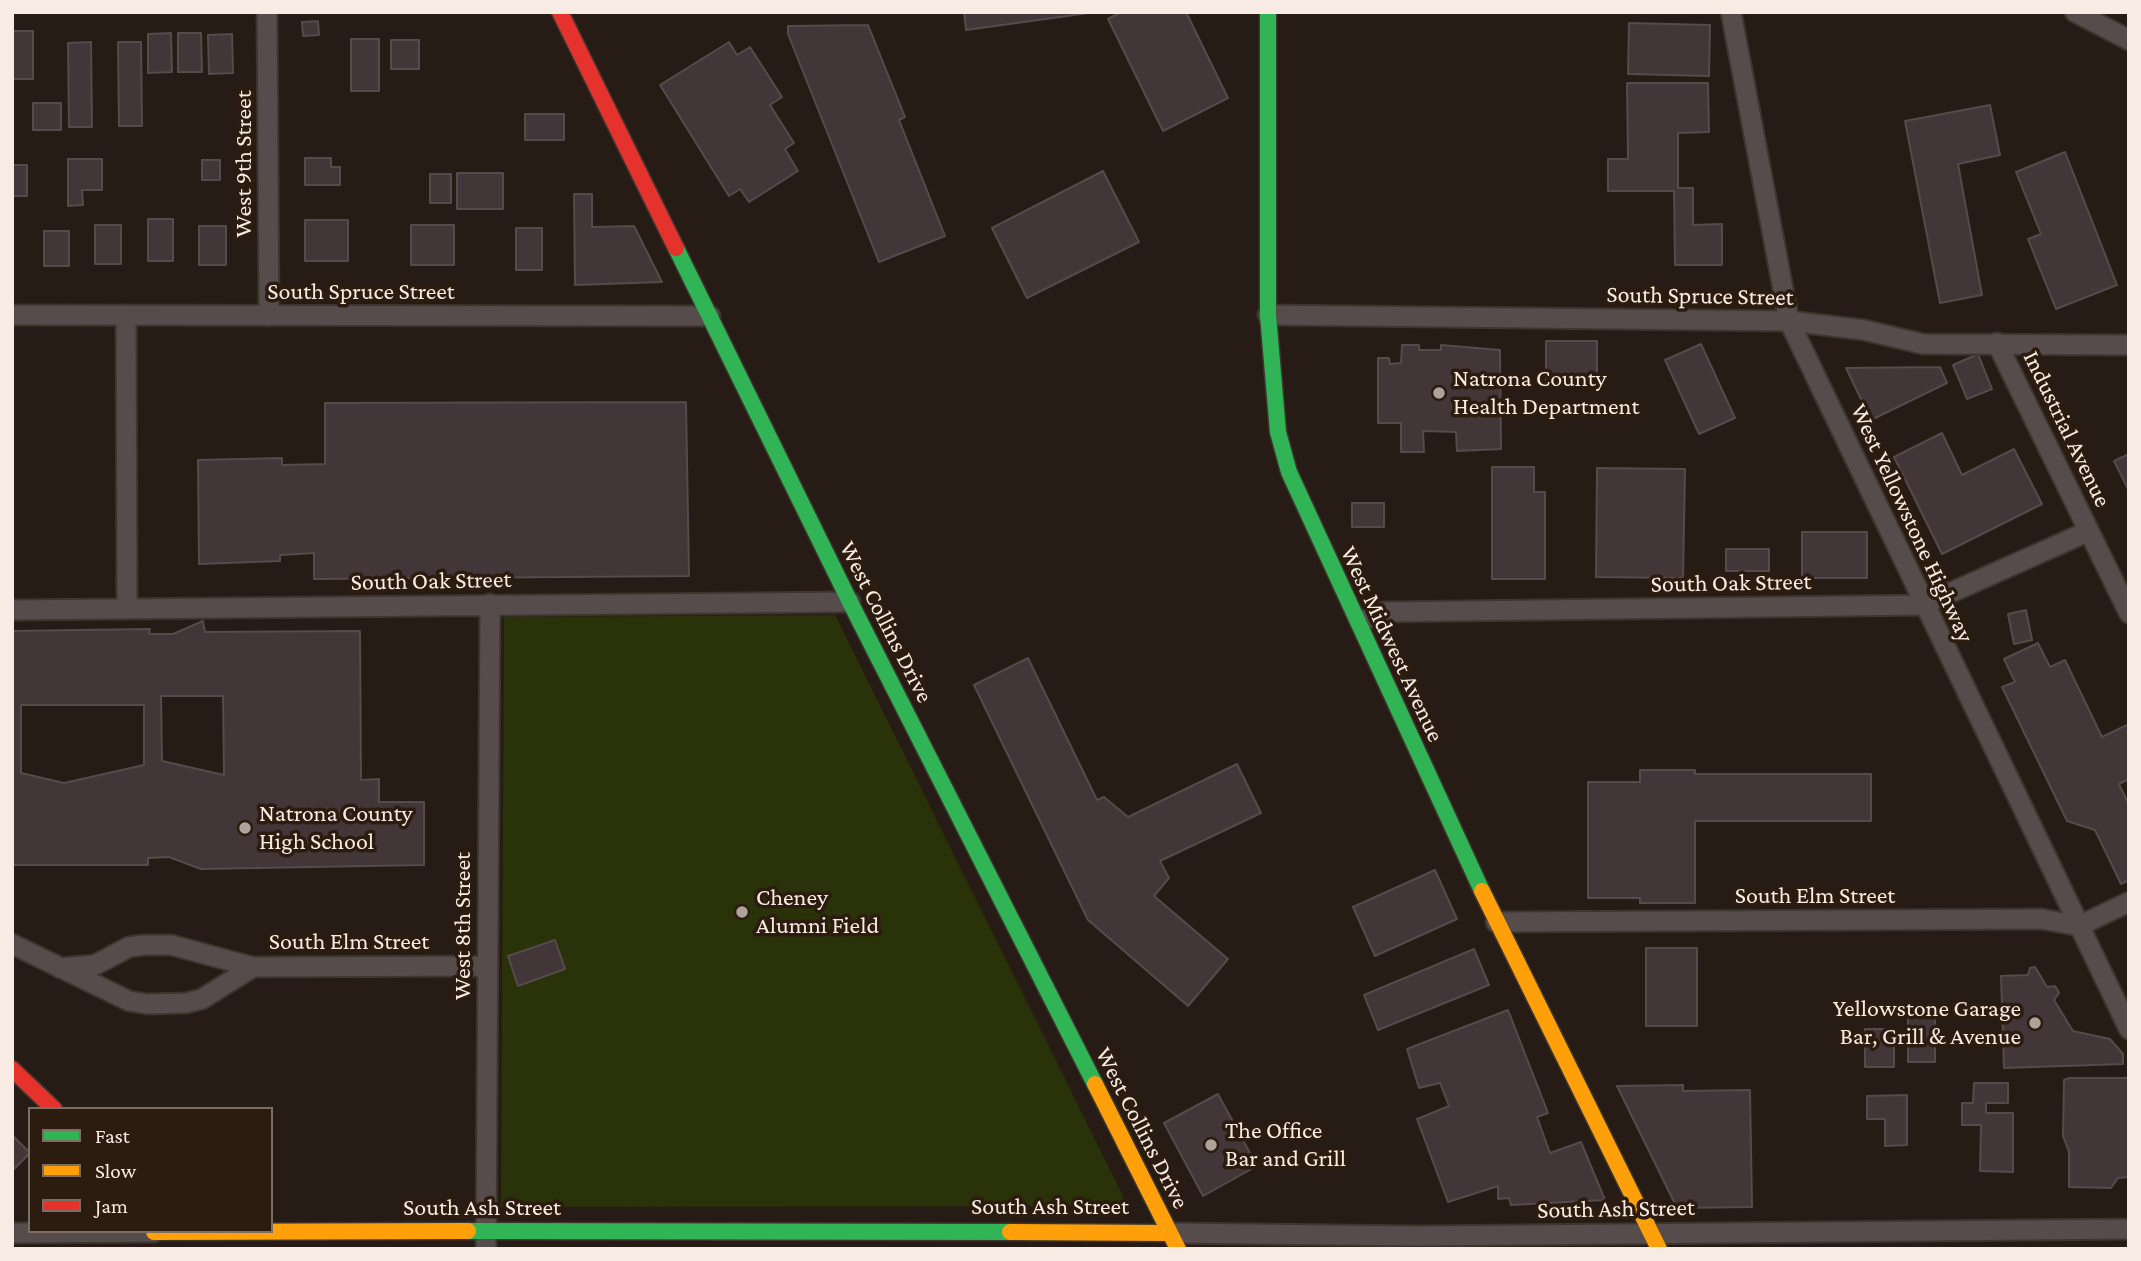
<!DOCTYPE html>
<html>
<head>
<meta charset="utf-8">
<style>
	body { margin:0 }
	#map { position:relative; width:2141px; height:1261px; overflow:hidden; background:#261c15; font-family:"Crimson Pro",serif }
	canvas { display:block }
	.frame { position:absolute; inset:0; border:14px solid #f7ebe3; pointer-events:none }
	.legend { position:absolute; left:28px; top:1107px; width:245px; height:126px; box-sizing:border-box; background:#2c1b0f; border:2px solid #7d6e64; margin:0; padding:9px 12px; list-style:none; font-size:21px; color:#f7ebe3 }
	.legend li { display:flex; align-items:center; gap:14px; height:35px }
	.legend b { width:35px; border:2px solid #7d6e64 }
</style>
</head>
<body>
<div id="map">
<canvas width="2141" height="1261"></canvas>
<div class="frame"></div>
<ul class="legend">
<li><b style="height:9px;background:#30b455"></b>Fast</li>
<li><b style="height:9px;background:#ff9f0a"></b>Slow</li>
<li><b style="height:9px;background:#e5322d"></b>Jam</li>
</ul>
</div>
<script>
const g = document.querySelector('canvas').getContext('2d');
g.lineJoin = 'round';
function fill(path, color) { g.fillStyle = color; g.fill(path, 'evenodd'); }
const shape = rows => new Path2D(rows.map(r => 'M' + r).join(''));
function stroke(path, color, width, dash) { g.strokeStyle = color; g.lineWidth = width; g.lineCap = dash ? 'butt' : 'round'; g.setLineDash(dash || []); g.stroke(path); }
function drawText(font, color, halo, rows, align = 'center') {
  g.font = font + ' "Crimson Pro",serif'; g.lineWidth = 7; g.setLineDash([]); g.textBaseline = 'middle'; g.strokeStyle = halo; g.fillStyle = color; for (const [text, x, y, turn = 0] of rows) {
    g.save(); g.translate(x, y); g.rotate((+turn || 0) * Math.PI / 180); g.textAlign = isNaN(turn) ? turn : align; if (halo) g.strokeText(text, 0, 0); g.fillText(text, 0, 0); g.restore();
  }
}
fill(shape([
	[835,615,1128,1206,501,1207,504,617]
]), '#2a3209');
const building = shape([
	[964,12,1096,12,966,30,964,12],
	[1121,12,1186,12,1228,98,1163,131,1108,19,1121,12],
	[318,21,319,35,303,36,302,22,318,21],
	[1629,23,1710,25,1709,76,1628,74,1629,23],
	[868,25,905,117,899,120,945,236,879,262,788,34,788,26,868,25],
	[12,31,33,31,33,79,12,79,12,31],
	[171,33,172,72,148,73,148,34,171,33],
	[178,33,201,33,202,72,178,72,178,33],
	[232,34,233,73,209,74,208,35,232,34],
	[351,39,379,39,379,91,351,91,351,39],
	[391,40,419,40,419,69,391,69,391,40],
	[91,42,92,127,69,127,68,43,91,42],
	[118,42,141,42,142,126,119,126,118,42],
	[729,42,737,55,750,47,782,97,770,105,794,143,785,149,798,171,749,202,740,189,729,196,660,85,729,42],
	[1627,83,1708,83,1709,132,1678,133,1678,188,1693,188,1693,225,1722,224,1722,265,1675,265,1674,191,1608,191,1608,159,1628,159,1627,83],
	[33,103,61,103,61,130,33,130,33,103],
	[1990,105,2000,155,1958,164,1982,295,1940,303,1905,121,1990,105],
	[525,114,564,114,564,140,525,140,525,114],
	[2065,152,2117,285,2056,309,2028,239,2041,234,2016,172,2065,152],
	[305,158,331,158,331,167,340,167,340,185,305,185,305,158],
	[68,159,102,159,102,190,82,190,83,205,68,206,68,159],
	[202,160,220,160,220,180,202,180,202,160],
	[12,165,27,165,27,196,12,196,12,165],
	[1103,171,1139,242,1027,298,992,228,1103,171],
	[457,173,503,173,503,209,457,209,457,173],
	[430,174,451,174,451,203,430,203,430,174],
	[574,194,592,194,592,227,634,226,662,282,575,285,574,194],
	[148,219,173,219,173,261,148,261,148,219],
	[305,220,348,220,348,261,305,261,305,220],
	[95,225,121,225,121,264,95,264,95,225],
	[411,225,454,225,454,265,411,265,411,225],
	[199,226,226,226,226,265,199,265,199,226],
	[516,228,542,228,542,270,516,270,516,228],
	[44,231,69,231,69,266,44,266,44,231],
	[1546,341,1597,341,1597,381,1546,381,1546,341],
	[1701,344,1735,418,1699,434,1665,360,1701,344],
	[1402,345,1419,345,1419,350,1441,350,1441,345,1500,350,1501,449,1457,451,1456,432,1423,431,1424,452,1401,452,1401,423,1378,423,1378,358,1389,358,1390,364,1401,363,1402,345],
	[1978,354,1992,389,1967,399,1953,365,1978,354],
	[1940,367,1947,383,1871,420,1846,368,1940,367],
	[686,402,689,576,314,579,314,553,280,555,280,561,199,564,198,460,282,458,282,465,325,464,325,403,686,402],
	[1942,433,1962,475,2014,449,2042,504,1942,554,1894,457,1942,433],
	[2129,454,2129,491,2114,461,2129,454],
	[1492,467,1534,467,1534,492,1545,492,1545,579,1492,579,1492,467],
	[1597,468,1685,469,1683,578,1596,577,1597,468],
	[1352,503,1384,503,1384,527,1352,527,1352,503],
	[1802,532,1867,532,1867,578,1802,578,1802,532],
	[1726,549,1769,549,1769,571,1726,571,1726,549],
	[2026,610,2032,640,2014,644,2008,614,2026,610],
	[203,621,205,632,360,631,361,780,379,779,379,802,424,802,424,865,201,869,169,857,148,858,148,865,12,865,12,631,150,629,149,634,173,634,203,621],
	[161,696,223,696,224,775,162,761,161,696],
	[21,705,144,705,144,765,64,783,21,773,21,705],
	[2038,643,2050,667,2065,660,2102,737,2129,724,2129,779,2119,784,2129,805,2129,880,2121,884,2095,830,2067,821,2002,687,2015,682,2004,659,2038,643],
	[1028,658,1097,800,1104,797,1128,817,1237,764,1261,813,1160,861,1169,878,1154,896,1228,959,1188,1006,1088,920,974,685,1028,658],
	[1640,770,1695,770,1695,774,1871,774,1871,821,1695,821,1695,903,1640,903,1640,898,1588,898,1588,782,1640,782,1640,770],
	[1435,870,1457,919,1375,956,1353,907,1435,870],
	[555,940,565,969,518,986,508,956,555,940],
	[1646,948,1697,948,1697,1026,1646,1026,1646,948],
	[1474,949,1489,985,1378,1030,1364,995,1474,949],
	[2035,967,2047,987,2055,986,2057,989,2059,993,2054,1000,2073,1031,2110,1039,2123,1054,2123,1064,2004,1068,2001,976,2028,975,2030,968,2035,967],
	[1508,1010,1548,1113,1537,1117,1550,1153,1581,1142,1605,1200,1511,1205,1509,1198,1498,1199,1498,1186,1448,1202,1417,1119,1449,1106,1440,1083,1419,1088,1407,1049,1508,1010],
	[1908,1015,1935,1015,1935,1062,1908,1062,1908,1015],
	[1865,1029,1894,1029,1894,1067,1865,1067,1865,1029],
	[2069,1078,2129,1078,2129,1177,2118,1178,2111,1188,2069,1187,2069,1152,2063,1136,2064,1080,2069,1078],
	[1974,1083,2008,1083,2008,1103,1986,1103,1986,1113,2013,1113,2013,1172,1980,1171,1981,1125,1962,1125,1962,1103,1973,1103,1974,1083],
	[1683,1085,1683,1091,1750,1090,1752,1207,1677,1208,1617,1086,1683,1085],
	[1218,1094,1257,1166,1203,1196,1164,1123,1218,1094],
	[1907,1095,1907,1145,1885,1146,1885,1119,1867,1119,1867,1096,1907,1095],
	[12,1135,30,1153,12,1171,12,1135]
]);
fill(building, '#433638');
stroke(building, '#544b4a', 2);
const street = shape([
	[267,12,269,316],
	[1731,12,1789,321,2129,1029],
	[2075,12,2129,40],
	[12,315,710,316],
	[126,315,127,609],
	[1268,315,1789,321,1864,330,1923,344,2129,345],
	[1997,343,2129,613],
	[12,610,850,602],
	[1360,622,1384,612,1923,605,2089,531],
	[1496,922,2042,919,2079,926,2129,902],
	[12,944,129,1001,147,1004,186,1003,202,999,253,967],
	[60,968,95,965,129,947,144,945,171,945,253,967,487,966],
	[12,1233,154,1232],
	[1170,1233,1417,1236,2129,1229],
	[486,1249,490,604]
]);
const fast = shape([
	[1268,12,1268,315,1278,432,1289,472,1482,891],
	[676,248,850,602,1095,1084],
	[468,1231,1010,1232]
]);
const slow = shape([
	[1482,891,1659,1249],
	[1095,1084,1178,1249],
	[154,1232,468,1231],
	[1010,1232,1170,1233]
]);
const jam = shape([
	[560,12,676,248],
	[12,1069,54,1109]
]);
stroke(street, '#3d362f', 23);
stroke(fast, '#3d362f', 19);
stroke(slow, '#3d362f', 19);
stroke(jam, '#3d362f', 19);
stroke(street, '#564c4b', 19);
stroke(fast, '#30b455', 16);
stroke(slow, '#ff9f0a', 16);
stroke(jam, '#e5322d', 16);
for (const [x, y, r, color] of [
	[1439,393,7,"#aea39b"],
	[245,828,7,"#aea39b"],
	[742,912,7,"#aea39b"],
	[2035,1023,7,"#aea39b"],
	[1211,1145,7,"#aea39b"]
]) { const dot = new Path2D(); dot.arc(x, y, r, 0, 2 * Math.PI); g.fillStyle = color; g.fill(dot); stroke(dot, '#2c1b0f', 2.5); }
drawText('24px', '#f7ebe3', '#2c1b0f', [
	["West 9th Street",244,164,-90],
	["South Spruce Street",361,292],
	["South Spruce Street",1700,296,1],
	["Industrial Avenue",2067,429,64],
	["West Yellowstone Highway",1912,523,65],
	["South Oak Street",431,581,-1],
	["South Oak Street",1731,583,-1],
	["West Collins Drive",886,622,63],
	["West Midwest Avenue",1392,644,65],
	["South Elm Street",1815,896],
	["West 8th Street",463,926,-90],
	["South Elm Street",349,942],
	["West Collins Drive",1142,1128,63],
	["South Ash Street",1050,1207],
	["South Ash Street",482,1208],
	["South Ash Street",1616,1209,-1]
]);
drawText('24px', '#f7ebe3', '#2c1b0f', [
	["Natrona County",1453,379],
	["Health Department",1453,407],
	["Natrona County",259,814],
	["High School",259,842],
	["Cheney",756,898],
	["Alumni Field",756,926],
	["Yellowstone Garage",2021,1009,"right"],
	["Bar, Grill & Avenue",2021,1037,"right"],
	["The Office",1225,1131],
	["Bar and Grill",1225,1159]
], 'left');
</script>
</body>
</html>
